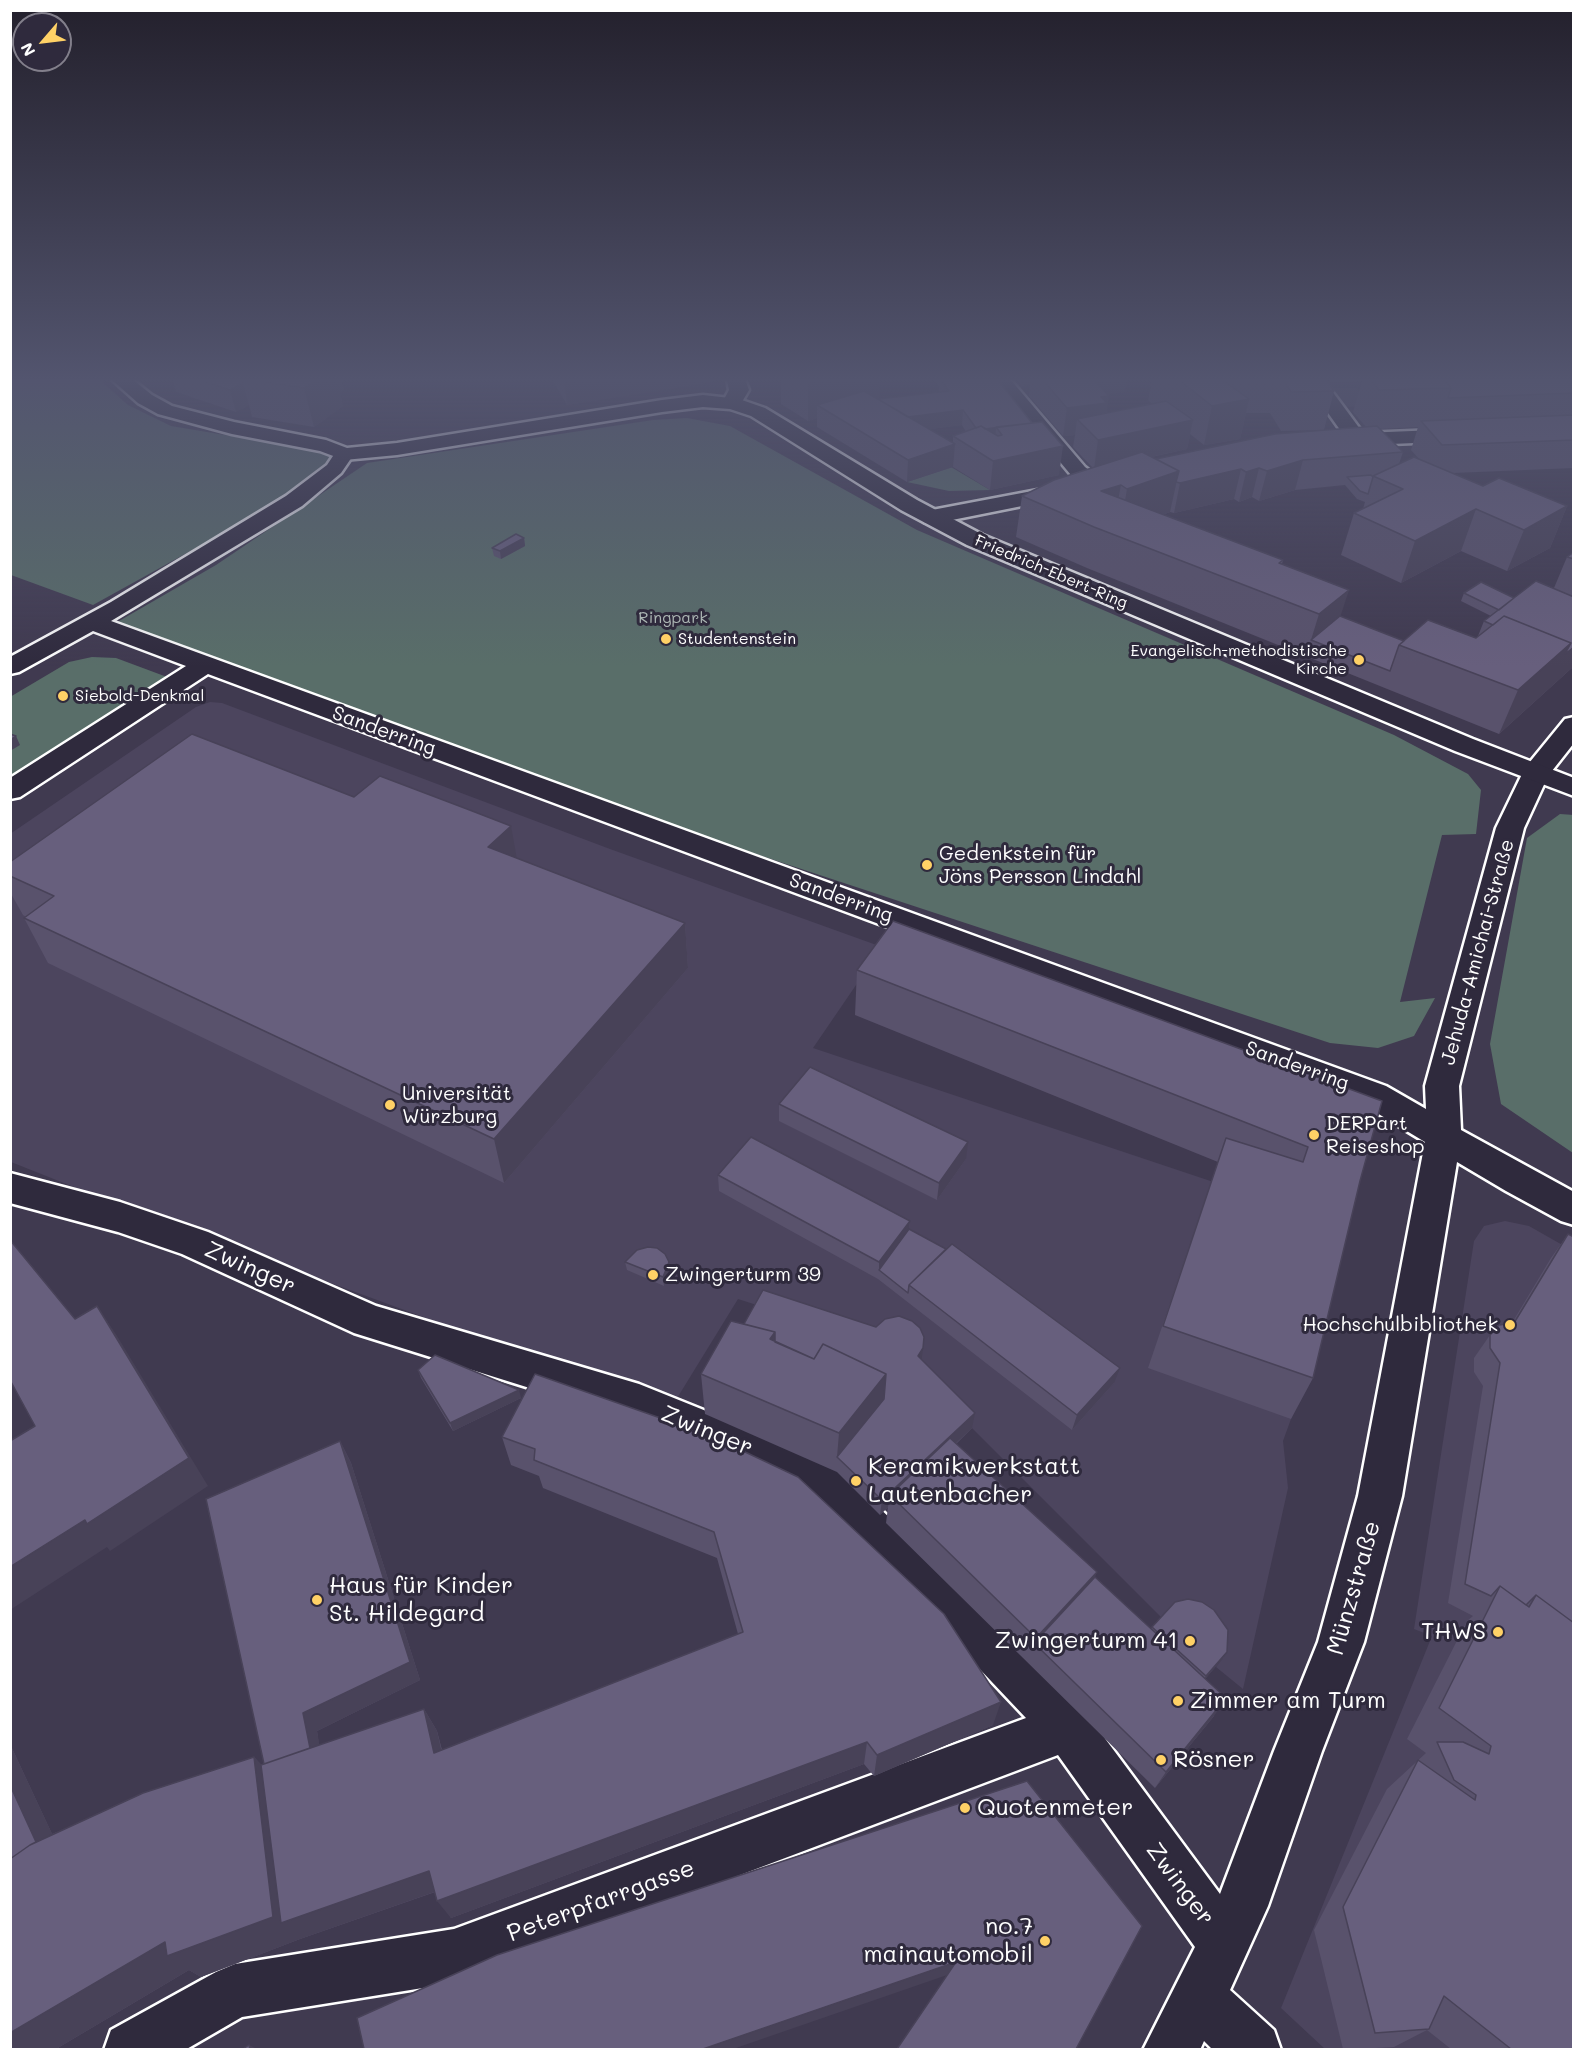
<!DOCTYPE html>
<html>
<head>
<meta charset="utf-8">
<style>
	body { margin:0 }
	#map { position:relative; width:1584px; height:2060px; overflow:hidden; background:#403a50; font-family:Mali,sans-serif }
	canvas { display:block }
	.frame { position:absolute; inset:0; border:12px solid #fff; pointer-events:none }
	.north { position:absolute; left:12px; top:12px; width:60px; height:60px; box-sizing:border-box; background:#2f2a3d; border:2px solid #827f8b; border-radius:50%; rotate:242deg; font-size:16px; font-weight:700; line-height:24px; text-align:center; color:#fff }
	.north::after { content:''; display:block; margin:auto; width:21px; height:27px; background:#ffd166; clip-path:polygon(50% 0,100% 100%,50% 72%,0 100%) }
</style>
</head>
<body>
<div id="map">
<canvas width="1584" height="2060"></canvas>
<div class="frame"></div>
<div class="north">N</div>
</div>
<script>
const g = document.querySelector('canvas').getContext('2d');
g.lineJoin = 'round';
function fill(path, color) { g.fillStyle = color; g.fill(path, 'evenodd'); }
const shape = rows => new Path2D(rows.map(r => 'M' + r).join(''));
function stroke(path, color, width, dash) { g.strokeStyle = color; g.lineWidth = width; g.lineCap = dash ? 'butt' : 'round'; g.setLineDash(dash || []); g.stroke(path); }
function drawText(font, color, halo, rows, align = 'center') {
  g.font = font + ' Mali,sans-serif'; g.lineWidth = 6; g.setLineDash([]); g.textBaseline = 'middle'; g.strokeStyle = halo; g.fillStyle = color; for (const [text, x, y, turn = 0] of rows) {
    g.save(); g.translate(x, y); g.rotate((+turn || 0) * Math.PI / 180); g.textAlign = isNaN(turn) ? turn : align; if (halo) g.strokeText(text, 0, 0); g.fillText(text, 0, 0); g.restore();
  }
}
fill(shape([
	[1333,388,1357,388,1370,406,1346,407],
	[210,702,222,703,610,849,882,947,813,1048,1339,1224,1291,1419,1283,1441,1288,1488,1243,1689,1216,1667,1223,1658,1162,1618,916,1372,763,1307,738,1299,671,1408,350,1290,282,1265,232,1242,206,1233,187,1232,11,1162,10,834,196,707],
	[1505,1221,1529,1226,1573,1251,1573,2049,1325,2049,1281,2008,1432,1636,1414,1629,1474,1241,1484,1226]
]), '#4c455e');
fill(shape([
	[10,379,99,379,128,405,171,426,345,455,342,467,93,605,11,575],
	[687,418,730,426,917,530,1394,735,1468,774,1481,790,1476,834,1442,835,1400,1002,1435,998,1414,1036,1378,1048,1330,1043,689,832,100,632,216,565,367,463,653,420],
	[951,467,990,490,949,491,907,482],
	[92,657,116,658,167,677,11,780,10,697,69,662],
	[1560,814,1574,815,1573,1153,1501,1104,1490,1044,1527,838]
]), '#596e69');
const minor = shape([
	[727,379,745,379,749,390,739,407,732,409,725,407,722,403,729,390,727,379],
	[991,379,1010,379,1085,467,1103,481,1107,485,1103,489,1096,491,1089,489,1071,475,991,379],
	[1304,379,1323,379,1363,433,1461,429,1468,431,1471,435,1468,439,1461,441,1344,446,1337,444,1334,440,1337,436,1343,434,1304,379],
	[344,448,351,450,354,454,341,473,302,506,111,621,1386,1086,1426,1109,1425,1086,1496,828,1525,768,1565,719,1574,717,1574,743,1548,776,1524,828,1459,1086,1461,1130,1574,1192,1574,1225,1561,1221,1506,1191,1457,1162,1402,1496,1364,1642,1322,1751,1268,1906,1230,1990,1274,2030,1281,2050,1213,2050,1204,2041,1200,2050,1143,2050,1195,1947,1058,1755,454,1983,242,2017,185,2050,104,2050,111,2030,216,1972,235,1964,454,1929,1026,1718,940,1627,798,1488,635,1421,354,1333,182,1254,118,1232,10,1203,10,1173,120,1202,208,1232,376,1306,639,1384,828,1460,972,1595,1084,1710,1220,1894,1274,1751,1318,1642,1358,1496,1425,1142,1362,1104,208,674,20,797,10,799,10,778,186,666,93,631,19,672,10,674,10,657,111,602,286,496,327,465,337,450,344,448],
	[1064,485,1072,486,1075,491,1072,496,932,524,924,522,921,517,924,512,932,510,1064,485]
]);
const major = shape([
	[111,379,132,379,152,395,172,406,234,422,326,440,347,448,397,443,662,400,703,395,739,399,765,408,917,500,983,535,1473,739,1574,778,1574,796,1455,751,967,545,901,510,751,416,730,409,703,407,662,412,397,455,344,460,320,451,232,434,158,414,138,403,111,379]
]);
stroke(minor, '#fff', 5);
stroke(major, '#fff', 5);
fill(minor, '#2f2a3d');
fill(major, '#2f2a3d');
fill(shape([
	[172,379,341,379,344,390,340,392,343,406,314,427,252,417,249,405,236,412,176,392],
	[552,379,713,379,713,382,567,405],
	[781,379,880,379,879,399,939,392,939,387,934,379,997,379,1059,475,990,490,953,467,907,482,817,427,817,418,808,421,781,404],
	[962,425,966,432,953,436,953,443,930,429],
	[1016,379,1127,379,1125,392,1107,394,1107,413,1152,404,1148,400,1152,379,1326,379,1334,391,1324,430,1366,427,1353,412,1362,381,1330,382,1328,379,1453,379,1454,380,1574,379,1574,468,1453,473,1483,486,1567,506,1550,548,1507,571,1461,551,1401,583,1341,555,1354,513,1363,509,1365,502,1357,499,1345,485,1295,490,1259,501,1252,497,1239,502,1234,499,1174,513,1170,512,1162,515,1283,560,1282,564,1340,616,1404,641,1476,638,1478,636,1484,621,1491,616,1461,601,1464,593,1514,598,1554,588,1567,557,1574,552,1574,666,1499,734,1087,568,1016,537,1022,496,1093,468,1073,447,1075,435,1063,436,1029,396,1030,385,1022,386],
	[1246,413,1270,413,1281,431,1322,430,1156,459,1151,457,1187,449,1190,434,1204,445,1240,439],
	[1418,427,1411,450,1419,459,1399,464,1403,452,1379,429],
	[524,538,525,546,501,559,494,556,492,548],
	[354,797,685,923,688,968,504,1183,48,963,24,918,26,917,23,915,10,892,10,862],
	[857,970,1382,1101,1360,1181,1313,1378,1291,1419,1148,1368,1218,1162,855,1015],
	[779,1104,966,1159,937,1200,779,1121],
	[718,1175,910,1221,909,1229,1114,1383,1072,1430,878,1279,719,1191],
	[1568,1234,1574,2049,1451,2049,1427,2030,1394,2047,1358,2049,1343,2049,1314,1930,1387,1789,1426,1753,1407,1739,1467,1621,1473,1616,1448,1603,1483,1386,1474,1372,1474,1358,1490,1335,1512,1323,1551,1258],
	[625,1262,669,1262,670,1270,664,1286,627,1270],
	[744,1324,921,1359,972,1428,956,1444,1095,1577,1151,1629,1152,1627,1227,1652,1223,1658,1205,1679,1214,1716,1155,1788,886,1523,888,1507,880,1515,837,1472,705,1414,701,1374],
	[418,1370,521,1398,453,1431,421,1378],
	[535,1374,993,1725,874,1776,864,1764,451,1918,435,1892,300,1939,201,1977,189,1970,56,2049,10,1744,52,1834,254,1757,261,1765,264,1764,340,1441,351,1463,420,1680,317,1731,319,1745,424,1709,437,1731,442,1750,738,1634,717,1558,543,1488,539,1476,511,1465,502,1437]
]), '#59526c');
fill(shape([
	[317,379,341,379,344,390,340,392,343,406,314,427,304,388],
	[564,379,713,379,713,382,567,405],
	[817,379,880,379,879,399,817,405,817,418,808,421,808,382],
	[1023,379,1031,379,1030,385,1022,386],
	[1112,379,1127,379,1125,392,1086,397,1088,382],
	[243,383,249,405,236,412,230,390],
	[1109,396,1105,425,1077,419,1075,435,1063,436,1067,408,1101,397],
	[1249,399,1240,439,1204,445,1212,406],
	[963,410,962,425,897,433,898,418],
	[1193,420,1187,449,1094,469,1098,440],
	[996,427,995,443,977,429],
	[955,444,953,467,907,482,908,460],
	[1063,446,1059,475,990,490,993,461],
	[1303,460,1295,490,1259,501,1267,471],
	[1259,468,1252,497,1239,502,1246,472],
	[1241,469,1234,499,1174,513,1180,483],
	[1179,471,1170,512,1120,530,1127,489],
	[1121,485,1113,526,1101,491],
	[1567,506,1550,548,1507,571,1524,530],
	[1476,509,1461,551,1401,583,1415,541],
	[524,538,525,546,501,559,500,551],
	[1349,590,1335,633,1311,640,1319,614],
	[1571,643,1574,647,1574,666,1499,734,1518,690],
	[16,736,20,745,10,751,10,740],
	[511,826,519,871,488,847],
	[685,923,688,968,504,1183,494,1139],
	[968,1142,966,1159,937,1200,939,1183],
	[910,1221,908,1237,879,1270,879,1262],
	[669,1262,670,1270,664,1286,663,1277],
	[97,1306,117,1336,208,1486,110,1551,107,1547,10,1610,10,1567,85,1520],
	[775,1332,775,1373,770,1339],
	[923,1348,921,1364,918,1356],
	[1120,1368,1114,1383,1072,1430,1077,1415],
	[886,1374,882,1415,837,1457,839,1433],
	[519,1390,521,1398,453,1431,450,1423],
	[975,1413,972,1428,895,1501,890,1495,888,1507,880,1515,882,1500],
	[340,1441,351,1463,420,1680,317,1731,324,1771,429,1871,443,1889,300,1939,201,1977,189,1970,56,2049,10,2049,10,2033,254,1757,266,1769,303,1713],
	[1097,1572,1087,1598,1034,1643,1036,1638],
	[1227,1652,1223,1658,1202,1683,1206,1676],
	[1226,1698,1214,1716,1155,1788,1166,1772],
	[1001,1702,993,1725,874,1776,877,1755],
	[424,1709,437,1731,447,1775,434,1753],
	[867,1742,864,1764,451,1918,437,1901],
	[10,1744,69,1870,10,1913],
	[956,1962,950,1974,733,2049,703,2049],
	[249,2045,257,2049,250,2049]
]), '#484258');
const building = shape([
	[197,379,242,379,243,383,230,390,197,379],
	[248,379,317,379,304,388,248,379],
	[804,379,817,379,808,382,804,379],
	[940,379,997,379,1032,423,985,429,981,426,976,428,963,410,908,417,878,399,949,391,940,379],
	[1042,379,1093,379,1109,396,1101,397,1107,403,1067,408,1042,379],
	[1093,379,1112,379,1095,381,1093,379],
	[1178,379,1221,379,1249,399,1212,406,1178,379],
	[1283,379,1326,379,1334,391,1291,392,1283,379],
	[1370,379,1443,379,1451,388,1379,390,1370,379],
	[1443,379,1453,379,1454,380,1445,381,1443,379],
	[1482,379,1574,379,1574,393,1448,398,1451,388,1445,381,1482,379],
	[864,391,955,444,908,460,817,405,864,391],
	[1166,401,1193,420,1098,440,1077,419,1166,401],
	[1574,415,1574,440,1442,445,1421,421,1574,415],
	[1042,422,1063,446,993,461,953,436,981,426,998,436,1002,435,996,427,1042,422],
	[1377,426,1403,452,1303,460,1267,471,1259,468,1246,472,1241,469,1180,483,1176,482,1179,471,1156,459,1275,434,1377,426],
	[1142,452,1179,471,1127,489,1121,485,1101,491,1283,560,1279,563,1349,590,1319,614,1094,527,1022,496,1054,480,1142,452],
	[1414,457,1483,486,1499,478,1567,506,1524,530,1476,509,1415,541,1354,513,1403,489,1373,476,1414,457],
	[1371,475,1373,477,1368,494,1360,491,1347,477,1371,475],
	[516,534,524,538,500,551,492,548,516,534],
	[1574,552,1574,559,1567,557,1574,552],
	[1536,581,1574,597,1574,647,1565,654,1571,643,1504,616,1493,625,1484,621,1536,581],
	[1481,582,1514,598,1499,610,1464,593,1481,582],
	[1340,616,1404,641,1399,645,1390,671,1311,640,1340,616],
	[1504,616,1571,643,1518,690,1399,645,1428,620,1476,638,1504,616],
	[10,734,16,736,10,740,10,734],
	[192,734,354,797,380,776,467,809,511,826,488,847,685,923,494,1139,24,918,54,896,10,876,10,862,192,734],
	[893,921,1382,1101,1360,1181,1313,1378,1163,1326,1226,1138,1303,1162,1308,1147,857,970,893,921],
	[810,1067,968,1142,939,1183,779,1104,810,1067],
	[751,1137,910,1221,879,1262,718,1175,751,1137],
	[909,1229,946,1249,909,1285,908,1293,879,1270,909,1229],
	[1568,1234,1574,1237,1574,1623,1536,1595,1526,1605,1500,1586,1491,1596,1465,1584,1500,1363,1490,1348,1490,1335,1499,1325,1514,1323,1568,1234],
	[10,1240,75,1319,97,1306,189,1458,87,1524,85,1520,10,1567,10,1441,35,1426,10,1380,10,1240],
	[952,1244,1120,1368,1077,1415,909,1285,952,1244],
	[648,1247,657,1248,665,1254,669,1262,663,1277,625,1262,637,1250,648,1247],
	[763,1290,876,1327,885,1319,899,1316,912,1321,920,1328,924,1337,923,1348,918,1356,975,1413,882,1500,837,1457,884,1399,886,1374,823,1344,814,1359,775,1342,775,1332,744,1324,763,1290],
	[731,1321,775,1332,770,1339,814,1359,823,1344,886,1374,839,1433,701,1374,731,1321],
	[435,1355,519,1390,450,1423,418,1370,435,1355],
	[535,1374,686,1427,686,1424,798,1477,944,1614,1001,1702,877,1755,867,1742,437,1901,429,1871,281,1923,261,1765,424,1709,434,1753,743,1632,714,1532,534,1460,535,1449,502,1437,535,1374],
	[950,1438,1097,1572,1036,1638,890,1495,950,1438],
	[340,1441,410,1662,303,1713,310,1748,264,1764,206,1499,340,1441],
	[1095,1577,1226,1698,1166,1772,1034,1643,1095,1577],
	[1500,1586,1529,1607,1536,1595,1574,1623,1574,2049,1511,2049,1444,1996,1429,2029,1375,2033,1343,1907,1418,1760,1475,1800,1476,1795,1454,1780,1437,1742,1463,1742,1489,1754,1491,1746,1439,1708,1500,1586],
	[1188,1599,1202,1602,1214,1610,1228,1630,1227,1652,1206,1676,1152,1627,1175,1602,1188,1599],
	[254,1757,273,1917,167,1956,165,1942,10,2033,10,1859,30,1845,143,1793,254,1757],
	[1027,1781,1142,1926,1076,2049,897,2049,956,1962,703,2049,364,2049,357,2018,497,1955,1027,1781],
	[10,1785,36,1842,30,1845,10,1859,10,1785],
	[249,2045,250,2049,243,2049,249,2045]
]);
fill(building, '#675f7d');
stroke(building, '#484258', 1.5);
const sky = g.createLinearGradient(0, 0, 0, 667);
sky.addColorStop(0, '#23202c');
sky.addColorStop(0.57, '#53556f');
sky.addColorStop(1, '#53556f00');
g.fillStyle = sky;
g.fillRect(0, 0, 1584, 667);
for (const [x, y, r, color] of [
	[666,639,6,"#ffd166"],
	[1359,660,6,"#ffd166"],
	[63,696,6,"#ffd166"],
	[927,865,6,"#ffd166"],
	[390,1105,6,"#ffd166"],
	[1314,1135,6,"#ffd166"],
	[653,1275,6,"#ffd166"],
	[1510,1325,6,"#ffd166"],
	[856,1481,6,"#ffd166"],
	[317,1600,6,"#ffd166"],
	[1498,1632,6,"#ffd166"],
	[1190,1641,6,"#ffd166"],
	[1178,1701,6,"#ffd166"],
	[1161,1760,6,"#ffd166"],
	[965,1808,6,"#ffd166"],
	[1045,1941,6,"#ffd166"]
]) { const dot = new Path2D(); dot.arc(x, y, r, 0, 2 * Math.PI); g.fillStyle = color; g.fill(dot); stroke(dot, '#2f2a3d', 2); }
drawText('16px', '#fff', '#2f2a3d', [
	["Friedrich-Ebert-Ring",1051,572,23]
]);
drawText('16px', '#acb6b4', '#2f2a3d', [
	["Ringpark",673,618]
]);
drawText('16px', '#fff', '#2f2a3d', [
	["Studentenstein",678,639],
	["Evangelisch-methodistische",1347,651,"right"],
	["Kirche",1347,669,"right"],
	["Siebold-Denkmal",75,696]
], 'left');
drawText('20px', '#fff', '#2f2a3d', [
	["Sanderring",384,731,20],
	["Sanderring",841,898,20],
	["Jehuda-Amichai-Straße",1478,952,-75],
	["Sanderring",1297,1066,20]
]);
drawText('20px', '#fff', '#2f2a3d', [
	["Gedenkstein für",939,854],
	["Jöns Persson Lindahl",939,877],
	["Universität",402,1094],
	["Würzburg",402,1117],
	["DERPart",1326,1124],
	["Reiseshop",1326,1147],
	["Zwingerturm 39",665,1275],
	["Hochschulbibliothek",1498,1325,"right"]
], 'left');
drawText('24px', '#fff', '#2f2a3d', [
	["Zwinger",250,1268,24],
	["Zwinger",707,1431,22],
	["Münzstraße",1354,1588,-74],
	["Zwinger",1180,1884,53],
	["Peterpfarrgasse",601,1901,-20]
]);
drawText('24px', '#fff', '#2f2a3d', [
	["Keramikwerkstatt",868,1467],
	["Lautenbacher",868,1495],
	["Haus für Kinder",329,1586],
	["St. Hildegard",329,1614],
	["THWS",1486,1632,"right"],
	["Zwingerturm 41",1178,1641,"right"],
	["Zimmer am Turm",1190,1701],
	["Rösner",1173,1760],
	["Quotenmeter",977,1808],
	["no.7",1033,1927,"right"],
	["mainautomobil",1033,1955,"right"]
], 'left');
</script>
</body>
</html>
